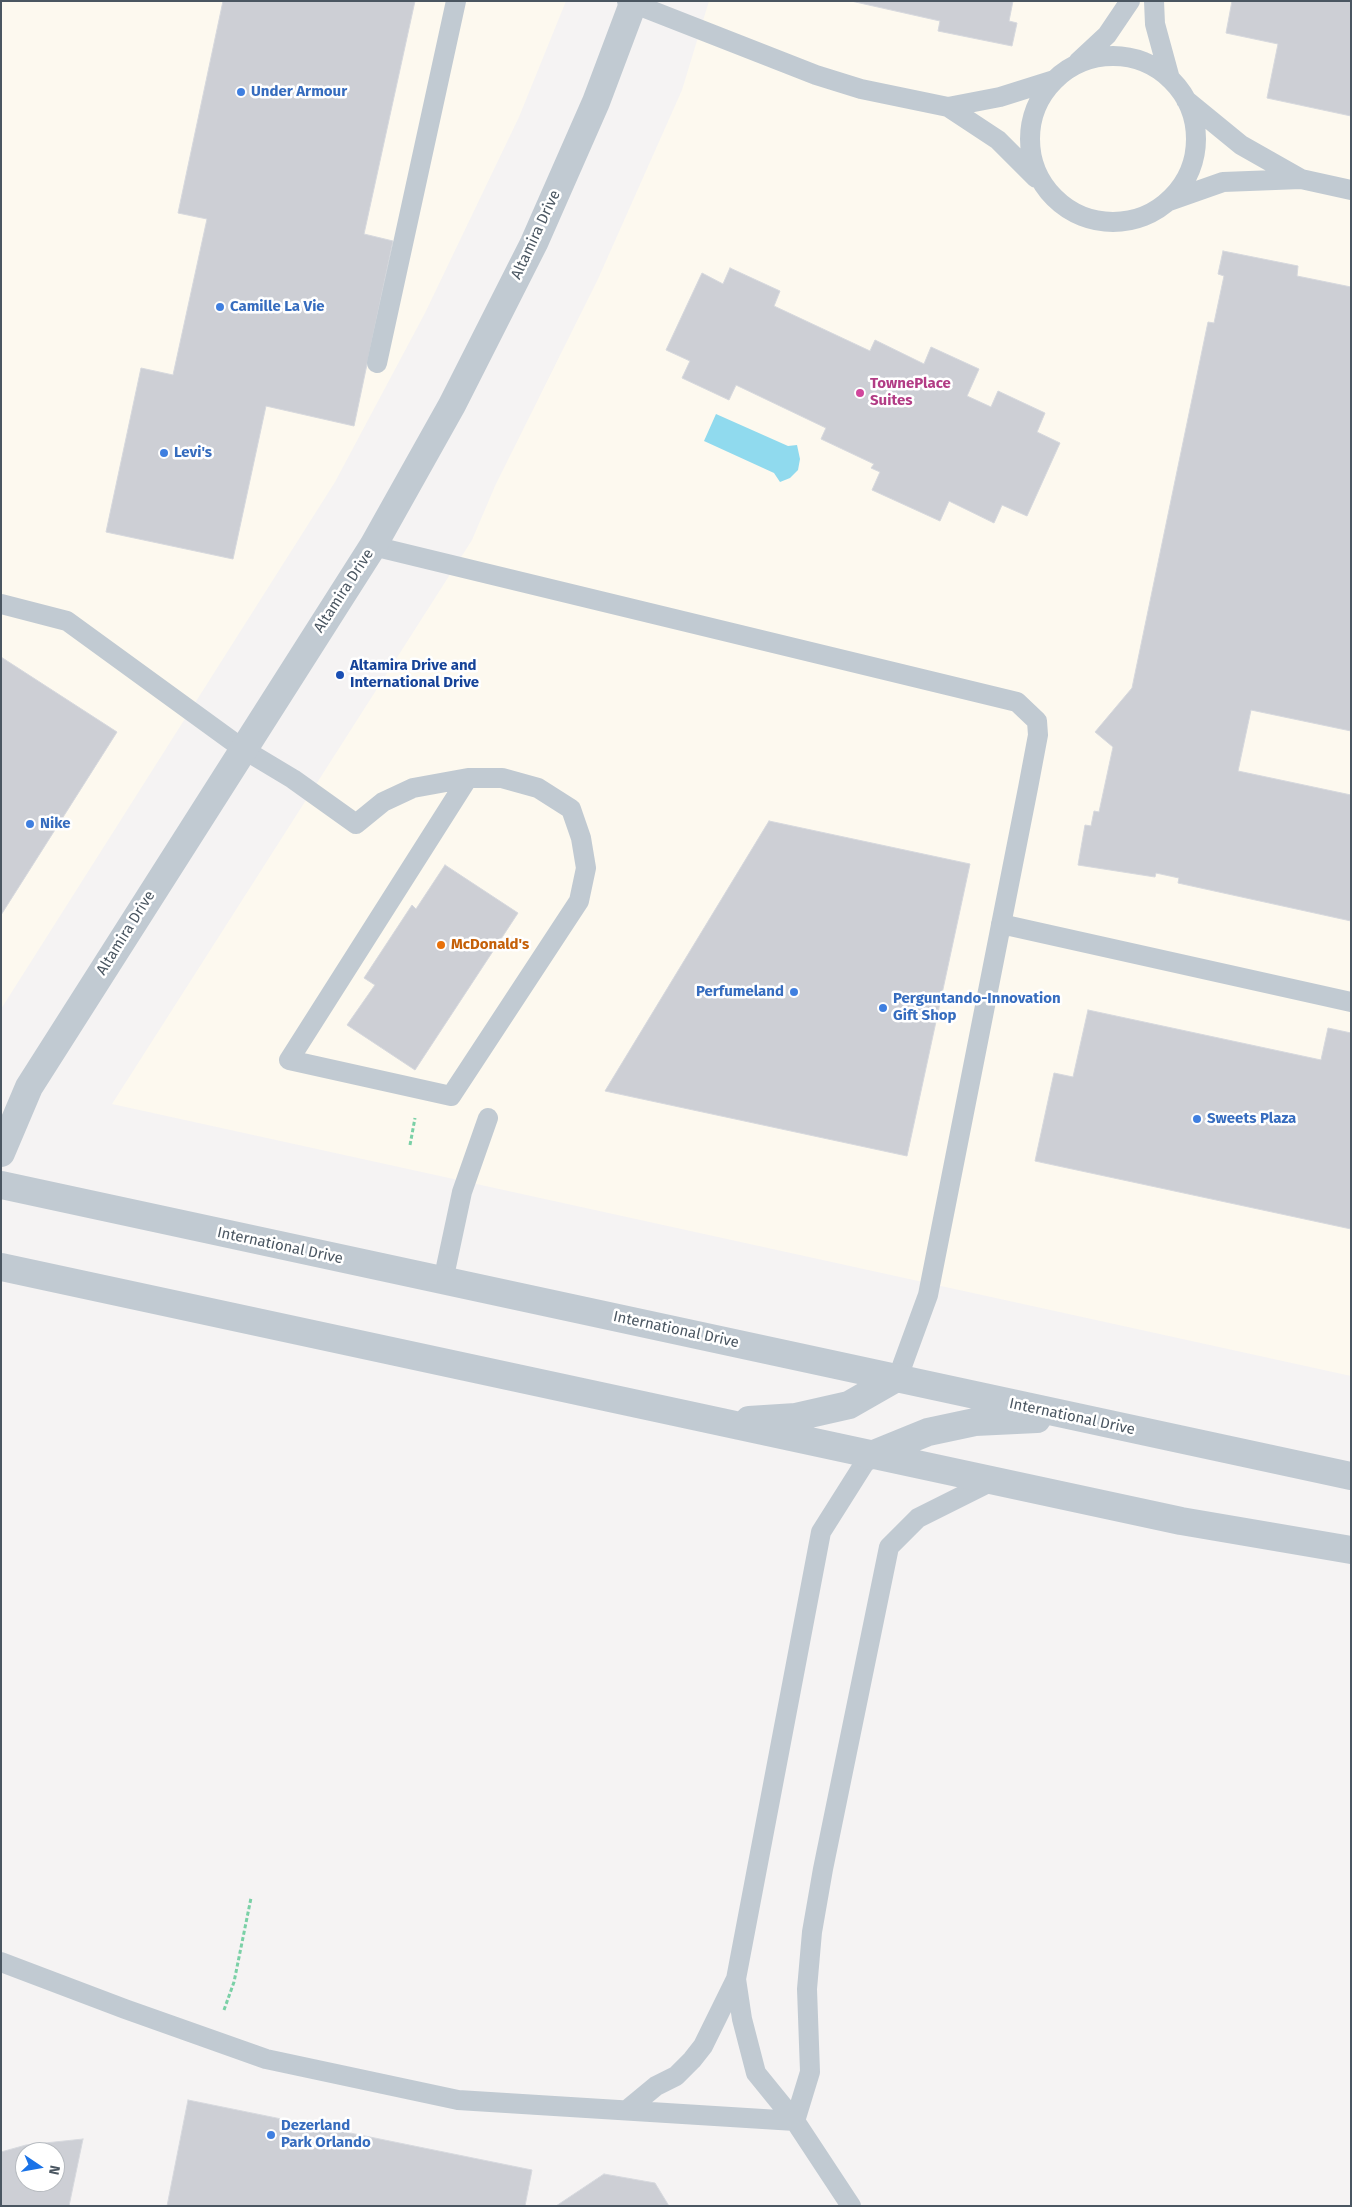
<!DOCTYPE html>
<html>
<head>
<meta charset="utf-8">
<style>
	body { margin:0 }
	#map { position:relative; width:1352px; height:2207px; overflow:hidden; background:#f5f3f3; font-family:"Fira Sans",sans-serif }
	canvas { display:block }
	.frame { position:absolute; inset:0; border:2px solid #4a5661; pointer-events:none }
	.north { position:absolute; left:15px; top:2142px; width:50px; height:50px; box-sizing:border-box; background:#fff; border:1px solid #b7bbc0; border-radius:50%; rotate:102deg; font-size:14px; font-weight:700; line-height:20px; text-align:center; color:#4a5661 }
	.north::after { content:''; display:block; margin:auto; width:18px; height:22px; background:#1a73e8; clip-path:polygon(50% 0,100% 100%,50% 72%,0 100%) }
</style>
</head>
<body>
<div id="map">
<canvas width="1352" height="2207"></canvas>
<div class="frame"></div>
<div class="north">N</div>
</div>
<script>
const g = document.querySelector('canvas').getContext('2d');
g.lineJoin = 'round';
function fill(path, color) { g.fillStyle = color; g.fill(path, 'evenodd'); }
const shape = rows => new Path2D(rows.map(r => 'M' + r).join(''));
function stroke(path, color, width, dash) { g.strokeStyle = color; g.lineWidth = width; g.lineCap = dash ? 'butt' : 'round'; g.setLineDash(dash || []); g.stroke(path); }
function drawText(font, color, halo, rows, align = 'center') {
  g.font = font + ' "Fira Sans",sans-serif'; g.lineWidth = 5; g.setLineDash([]); g.textBaseline = 'middle'; g.strokeStyle = halo; g.fillStyle = color; for (const [text, x, y, turn = 0] of rows) {
    g.save(); g.translate(x, y); g.rotate((+turn || 0) * Math.PI / 180); g.textAlign = isNaN(turn) ? turn : align; if (halo) g.strokeText(text, 0, 0); g.fillText(text, 0, 0); g.restore();
  }
}
fill(shape([
	[1,1,566,1,519,117,425,313,335,482,1,1009],
	[709,1,1351,1,1351,1376,112,1104,472,540,495,486,598,279,682,90]
]), '#fdf9ef');
fill(shape([
	[716,414,788,446,797,445,800,459,798,470,790,478,780,482,774,473,704,441]
]), '#90daee');
const building = shape([
	[223,1,415,1,364,234,393,241,354,426,266,406,233,559,106,532,141,368,173,375,207,219,178,213,223,1],
	[851,1,1013,1,1009,21,1017,23,1012,46,938,31,940,21,851,1],
	[1232,1,1351,1,1351,116,1267,98,1278,44,1226,33,1232,1],
	[1223,251,1298,266,1297,276,1351,287,1351,731,1251,710,1238,771,1351,795,1351,921,1178,883,1179,878,1156,873,1155,877,1078,865,1085,825,1091,826,1094,811,1099,812,1113,747,1095,732,1132,688,1208,322,1214,323,1224,276,1218,274,1223,251],
	[730,268,780,291,774,306,870,351,875,340,924,364,931,347,979,369,967,396,991,407,998,391,1045,413,1037,432,1060,443,1027,516,1002,505,994,523,949,501,940,521,872,490,880,472,871,468,874,464,821,439,826,428,736,385,729,400,682,378,690,361,666,350,702,273,723,284,730,268],
	[1,657,117,732,1,915,1,657],
	[769,821,970,864,907,1156,605,1091,769,821],
	[445,865,518,913,415,1070,347,1025,375,985,364,978,412,905,416,909,445,865],
	[1088,1010,1321,1060,1328,1028,1351,1033,1351,1229,1035,1161,1054,1073,1073,1077,1088,1010],
	[188,2100,532,2170,525,2206,167,2206,188,2100],
	[83,2139,69,2206,1,2206,1,2152,26,2145,83,2139],
	[25,2152,55,2152,55,2182,25,2182,25,2152],
	[604,2174,655,2183,669,2206,556,2206,604,2174]
]);
fill(building, '#cdcfd5');
stroke(building, '#d7d9de', 1);
stroke(shape([
	[410,1145,415,1118],
	[224,2010,234,1982,251,1898]
]), '#7ad0a6', 3, [4, 2.5]);
stroke(shape([
	[627,1,816,75,861,89,948,107,998,140,1036,178],
	[1154,1,1155,24,1170,79],
	'1030 139a83 83 0 1 1 166 0a83 83 0 1 1-166 0Z',
	[1078,62,1107,35,1130,1],
	[1186,100,1241,145,1301,179],
	[948,107,1000,97,1054,80],
	[1169,201,1223,182,1301,179,1351,190],
	[377,363,456,1],
	[373,546,1017,702,1037,721,1038,735,1028,788,928,1295,898,1377],
	[1,604,67,621,243,749,293,779,356,824,383,802,413,788,468,778,502,778,538,788,571,809,581,838,586,868,579,901,451,1096,289,1060,468,778],
	[1001,924,1351,1002],
	[443,1281,462,1192,488,1118],
	[1,1962,125,2009,266,2059,458,2100,795,2121],
	[736,1979,742,2019,756,2073,795,2121,851,2206],
	[627,2110,656,2086,676,2076,692,2060,703,2046,736,1979,821,1532,869,1456],
	[795,2121,810,2072,807,1989,812,1932,823,1869,889,1547,918,1518,992,1481]
]), '#c1cad2', 20);
stroke(shape([
	[1,1153,29,1087,373,546,452,405,534,243,596,102,634,1]
]), '#c1cad2', 28);
stroke(shape([
	[1,1185,1351,1476],
	[1,1267,1181,1521,1351,1550],
	[749,1420,796,1417,849,1405,898,1377],
	[869,1456,928,1432,975,1422,1037,1419]
]), '#c1cad2', 28);
for (const [x, y, r, color] of [
	[241,92,5,"#3f7fe0"],
	[220,307,5,"#3f7fe0"],
	[860,393,5,"#d1479c"],
	[164,453,5,"#3f7fe0"],
	[340,675,5,"#1a4fb4"],
	[30,824,5,"#3f7fe0"],
	[441,945,5,"#e8710a"],
	[794,992,5,"#3f7fe0"],
	[883,1008,5,"#3f7fe0"],
	[1197,1119,5,"#3f7fe0"],
	[271,2135,5,"#3f7fe0"]
]) { const dot = new Path2D(); dot.arc(x, y, r, 0, 2 * Math.PI); g.fillStyle = color; g.fill(dot); stroke(dot, '#fff', 2); }
drawText('bold 15px', '#366cbe', '#fff', [
	["Under Armour",251,92],
	["Camille La Vie",230,307],
	["Levi's",174,453],
	["Nike",40,824],
	["Perfumeland",784,992,"right"],
	["Perguntando-Innovation",893,999],
	["Gift Shop",893,1016],
	["Sweets Plaza",1207,1119],
	["Dezerland",281,2126],
	["Park Orlando",281,2143]
], 'left');
drawText('15px', '#4a5661', '#fff', [
	["Altamira Drive",536,235,-65],
	["Altamira Drive",344,591,-57],
	["Altamira Drive",126,933,-58],
	["International Drive",280,1246,12],
	["International Drive",676,1330,12],
	["International Drive",1072,1417,12]
]);
drawText('bold 15px', '#b23c85', '#fff', [
	["TownePlace",870,384],
	["Suites",870,401]
], 'left');
drawText('bold 15px', '#164399', '#fff', [
	["Altamira Drive and",350,666],
	["International Drive",350,683]
], 'left');
drawText('bold 15px', '#c56008', '#fff', [
	["McDonald's",451,945]
], 'left');
</script>
</body>
</html>
